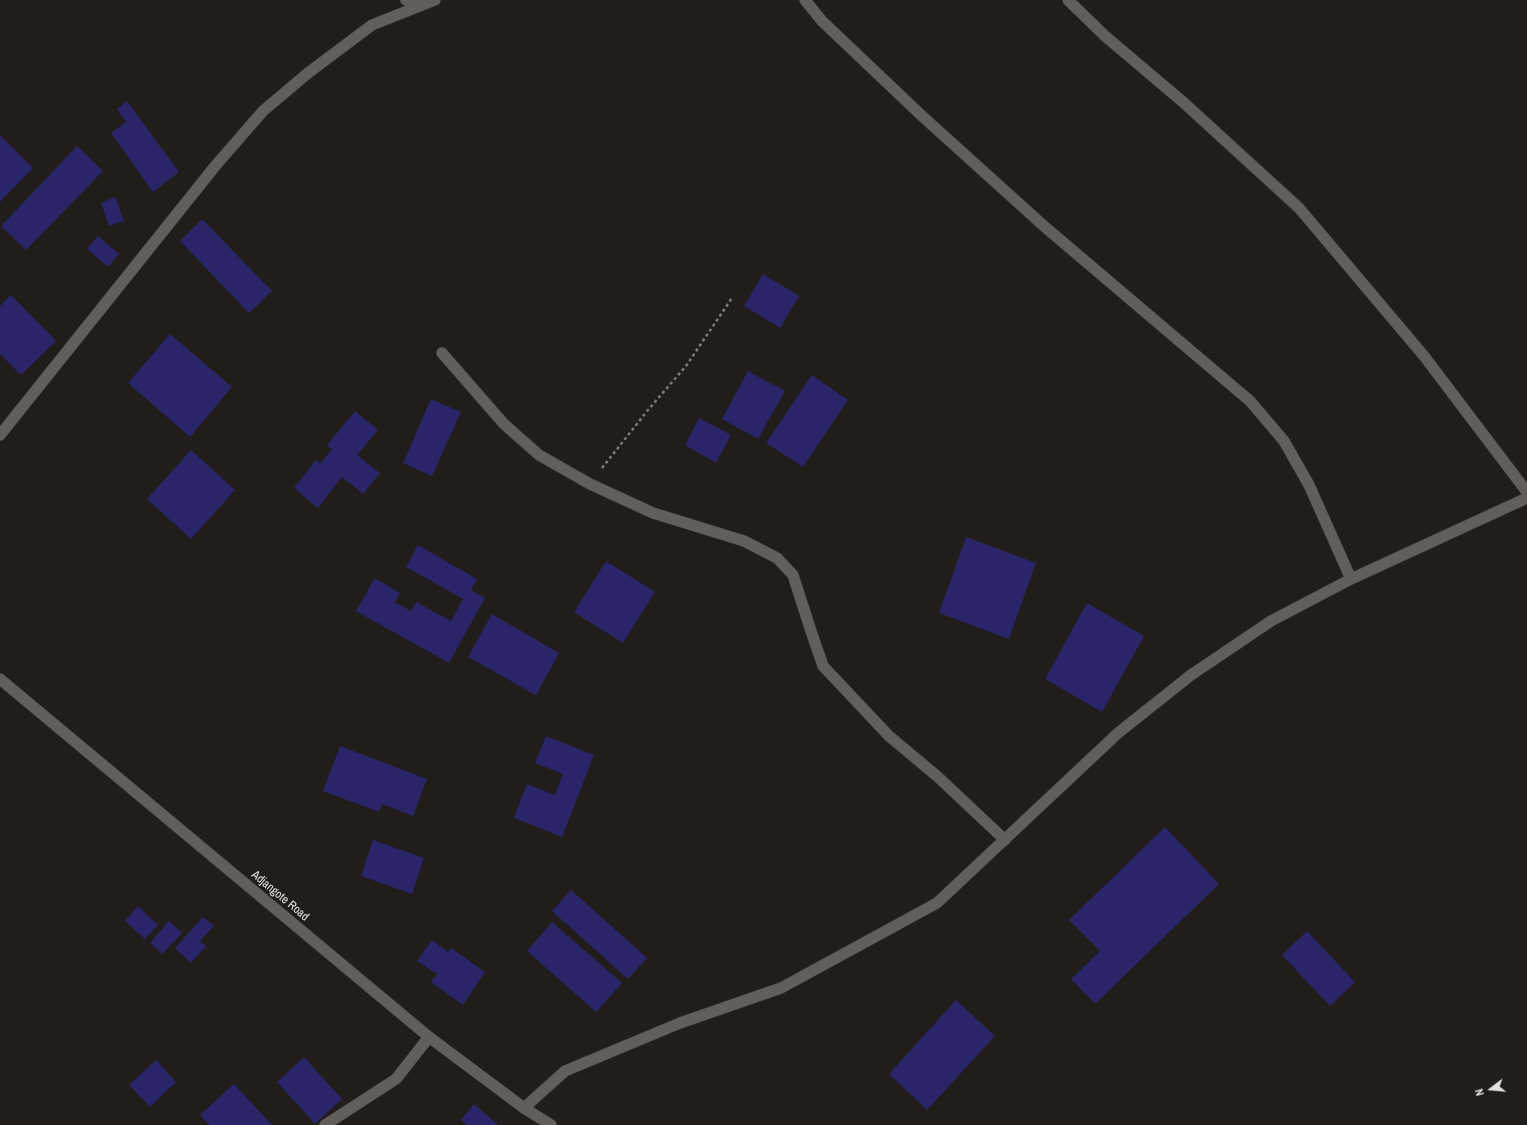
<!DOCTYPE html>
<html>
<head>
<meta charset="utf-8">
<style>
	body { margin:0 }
	#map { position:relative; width:1527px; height:1125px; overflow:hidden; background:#201d1b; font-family:"Archivo Narrow",sans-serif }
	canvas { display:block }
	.north { position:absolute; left:1471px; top:1069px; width:40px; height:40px; -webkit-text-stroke:3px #201d1b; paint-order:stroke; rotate:254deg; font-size:11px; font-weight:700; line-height:16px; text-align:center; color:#e3e1df }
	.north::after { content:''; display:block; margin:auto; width:14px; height:18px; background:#e3e1df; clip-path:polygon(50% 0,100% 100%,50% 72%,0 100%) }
</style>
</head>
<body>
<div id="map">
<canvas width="1527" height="1125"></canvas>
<div class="north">N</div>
</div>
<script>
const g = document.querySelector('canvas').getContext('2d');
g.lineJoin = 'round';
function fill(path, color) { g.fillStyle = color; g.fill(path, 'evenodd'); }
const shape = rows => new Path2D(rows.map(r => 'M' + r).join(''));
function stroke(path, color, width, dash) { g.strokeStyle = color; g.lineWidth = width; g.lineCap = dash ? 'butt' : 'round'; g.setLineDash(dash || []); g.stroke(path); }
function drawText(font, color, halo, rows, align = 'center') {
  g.font = font + ' "Archivo Narrow",sans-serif'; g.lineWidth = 3.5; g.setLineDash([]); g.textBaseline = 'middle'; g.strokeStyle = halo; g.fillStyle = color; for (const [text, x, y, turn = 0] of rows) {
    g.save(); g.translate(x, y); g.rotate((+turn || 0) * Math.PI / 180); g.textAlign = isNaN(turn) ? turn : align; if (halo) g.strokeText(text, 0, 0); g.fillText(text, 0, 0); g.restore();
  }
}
fill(shape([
	[127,101,179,172,153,192,111,133,126,122,117,109],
	[0,135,33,168,0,202],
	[77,146,103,171,26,250,1,226],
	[115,197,124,221,109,226,101,203],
	[202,219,272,291,249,313,180,241],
	[98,236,119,254,108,267,87,249],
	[763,274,799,296,780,328,744,306],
	[11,295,56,341,21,375,0,354,0,306],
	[170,334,232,387,190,437,128,383],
	[748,371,785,391,758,439,722,419],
	[812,375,848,400,803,467,766,443],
	[431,399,461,412,432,476,403,463],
	[355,411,378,430,357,455,380,473,363,494,342,477,318,508,294,488,316,460,320,464,332,449,327,445],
	[699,418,731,435,716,463,685,445],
	[191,450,235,490,191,539,147,499],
	[966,537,1036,563,1009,639,939,613],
	[418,545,477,579,471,590,485,598,449,663,356,611,375,578,400,593,395,602,411,611,416,602,451,621,463,599,406,567],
	[606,561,655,592,623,643,574,612],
	[1087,603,1144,636,1102,712,1045,679],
	[492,614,559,653,536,695,468,657],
	[546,736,594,755,562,837,514,818,527,784,555,795,563,774,535,763],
	[340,746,427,779,413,816,382,804,379,812,323,791],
	[1165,827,1219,884,1095,1004,1071,979,1100,951,1069,920],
	[373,840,424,858,412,894,361,876],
	[571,890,647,958,628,979,552,911],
	[138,906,158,925,145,939,125,921],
	[203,917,214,926,200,941,206,946,191,963,175,948],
	[169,921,182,933,162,954,150,943],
	[552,922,622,983,596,1012,527,951],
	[1307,931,1355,982,1330,1006,1282,955],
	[432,940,448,952,451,948,485,972,463,1005,431,982,437,974,417,961],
	[956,1000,995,1036,927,1110,889,1074],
	[304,1057,342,1099,315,1124,277,1082],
	[156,1060,176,1082,150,1107,129,1085],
	[234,1084,272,1125,209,1125,200,1115],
	[474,1104,498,1125,467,1125,461,1120]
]), '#2a2568');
const minor = shape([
	[406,0,425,4],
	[805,0,822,21,921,115,1045,227,1250,401,1284,441,1309,485,1351,579],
	[1068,0,1105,36,1183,102,1299,208,1424,356,1527,492],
	[442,353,504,424,539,455,590,484,653,513,744,541,777,558,793,575,810,628,823,666,889,736,938,777,1005,840],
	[0,435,216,165,263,111,308,73,372,25,435,0],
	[524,1108,565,1071,680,1023,781,988,937,903,1118,733,1191,675,1271,621,1351,579,1527,498],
	[325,1125,396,1079,429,1037]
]);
const tertiary = shape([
	[0,679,429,1037,524,1108,551,1125]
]);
stroke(minor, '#3a3836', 12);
stroke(tertiary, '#3a3836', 12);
stroke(shape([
	[602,468,648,410,686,366,732,298]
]), '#7e7c7a', 2.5, [3, 3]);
stroke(minor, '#615e5b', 11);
stroke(tertiary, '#615e5b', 11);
drawText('12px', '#e3e1df', '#201d1b', [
	["Adjangote Road",280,896,40]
]);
</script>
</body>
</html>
